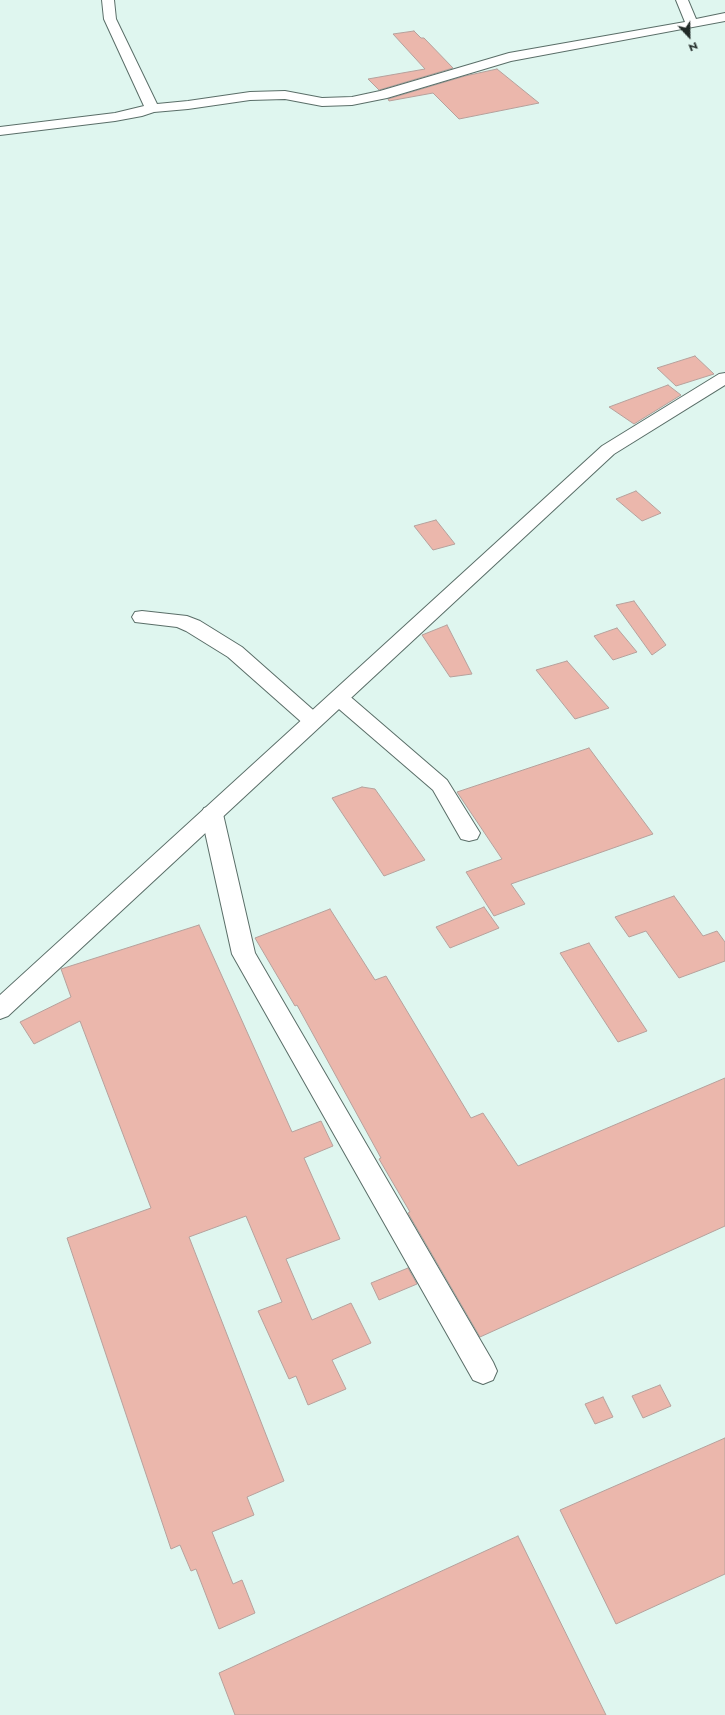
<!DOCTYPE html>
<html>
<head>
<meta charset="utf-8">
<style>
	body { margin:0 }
	#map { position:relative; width:725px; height:1715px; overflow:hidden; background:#dff6ef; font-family:Jost,sans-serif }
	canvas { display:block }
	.north { position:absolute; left:669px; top:16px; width:40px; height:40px; -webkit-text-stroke:3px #dff6ef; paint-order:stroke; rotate:158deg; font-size:11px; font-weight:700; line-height:16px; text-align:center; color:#212a27 }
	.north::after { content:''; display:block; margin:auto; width:14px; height:18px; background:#212a27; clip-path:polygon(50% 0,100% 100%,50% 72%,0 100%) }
</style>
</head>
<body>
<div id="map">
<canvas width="725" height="1715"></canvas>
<div class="north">N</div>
</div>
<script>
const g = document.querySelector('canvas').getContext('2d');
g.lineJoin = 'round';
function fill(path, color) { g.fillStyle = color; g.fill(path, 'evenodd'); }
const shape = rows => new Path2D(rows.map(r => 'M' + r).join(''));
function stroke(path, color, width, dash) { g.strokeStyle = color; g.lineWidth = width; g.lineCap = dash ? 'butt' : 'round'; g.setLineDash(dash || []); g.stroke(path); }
const building = shape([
	[414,31,421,38,424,38,453,68,379,90,368,79,425,69,393,34,414,31],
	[497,69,539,103,459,119,433,93,389,101,388,99,465,76,497,69],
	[695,356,714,374,676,386,657,368,695,356],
	[668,385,681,395,634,424,609,407,668,385],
	[636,491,661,513,642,521,616,499,636,491],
	[436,520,455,544,433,550,414,526,436,520],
	[634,601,666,645,652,655,616,605,634,601],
	[447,625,472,674,450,677,422,635,447,625],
	[617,628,637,652,613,660,594,636,617,628],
	[567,661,600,698,609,708,575,719,536,670,567,661],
	[589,748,653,834,511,884,525,904,494,916,466,872,502,859,457,792,589,748],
	[362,787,375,789,425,860,384,876,332,798,362,787],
	[674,896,703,936,717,931,725,942,725,961,679,978,646,931,629,937,615,917,674,896],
	[484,907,499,928,450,948,436,927,484,907],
	[330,909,375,980,386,976,471,1118,483,1113,518,1166,725,1078,725,1226,480,1337,408,1213,410,1212,379,1159,381,1158,297,1005,295,1006,255,938,330,909],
	[199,925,292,1132,321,1121,333,1146,304,1158,340,1239,286,1259,312,1320,351,1303,371,1343,332,1360,346,1389,308,1405,296,1376,289,1379,258,1311,282,1302,246,1216,189,1237,284,1481,247,1497,254,1515,212,1532,233,1584,242,1580,255,1613,219,1629,196,1569,191,1571,180,1545,171,1549,67,1238,151,1208,80,1021,34,1044,20,1022,71,997,61,969,199,925],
	[589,943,647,1031,618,1042,560,953,589,943],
	[408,1268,417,1284,379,1300,371,1283,408,1268],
	[660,1385,671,1406,643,1418,632,1396,660,1385],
	[603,1397,613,1417,595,1424,585,1404,603,1397],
	[725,1438,725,1574,616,1624,560,1510,725,1438],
	[518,1536,606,1715,235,1715,219,1673,518,1536]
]);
fill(building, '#ebb7ac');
stroke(building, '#b6a19c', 1);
const minor = shape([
	[102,0,114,0,116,19,157,104,188,101,250,92,285,91,322,98,352,97,380,91,509,53,685,22,676,0,688,0,696,19,725,13,725,21,511,61,387,98,352,105,322,106,285,99,250,100,188,109,154,112,142,116,115,121,0,135,0,127,115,113,144,106,104,19,102,0],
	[142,611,187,616,200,621,242,647,320,716,323,721,320,726,313,728,306,726,228,657,186,631,177,627,135,622,132,617,135,612,142,611],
	[339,691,346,693,447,780,480,833,477,839,469,841,461,839,433,790,332,703,329,698,332,693,339,691],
	[212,806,220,808,223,814,255,953,493,1362,497,1371,493,1380,483,1384,473,1380,232,954,201,814,204,808,212,806]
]);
const major = shape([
	[725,373,725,385,614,454,8,1016,0,1019,0,995,602,446,719,374,725,373]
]);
stroke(minor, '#5a6e68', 2);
stroke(major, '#5a6e68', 2);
fill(minor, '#fff');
fill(major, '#fff');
</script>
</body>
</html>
